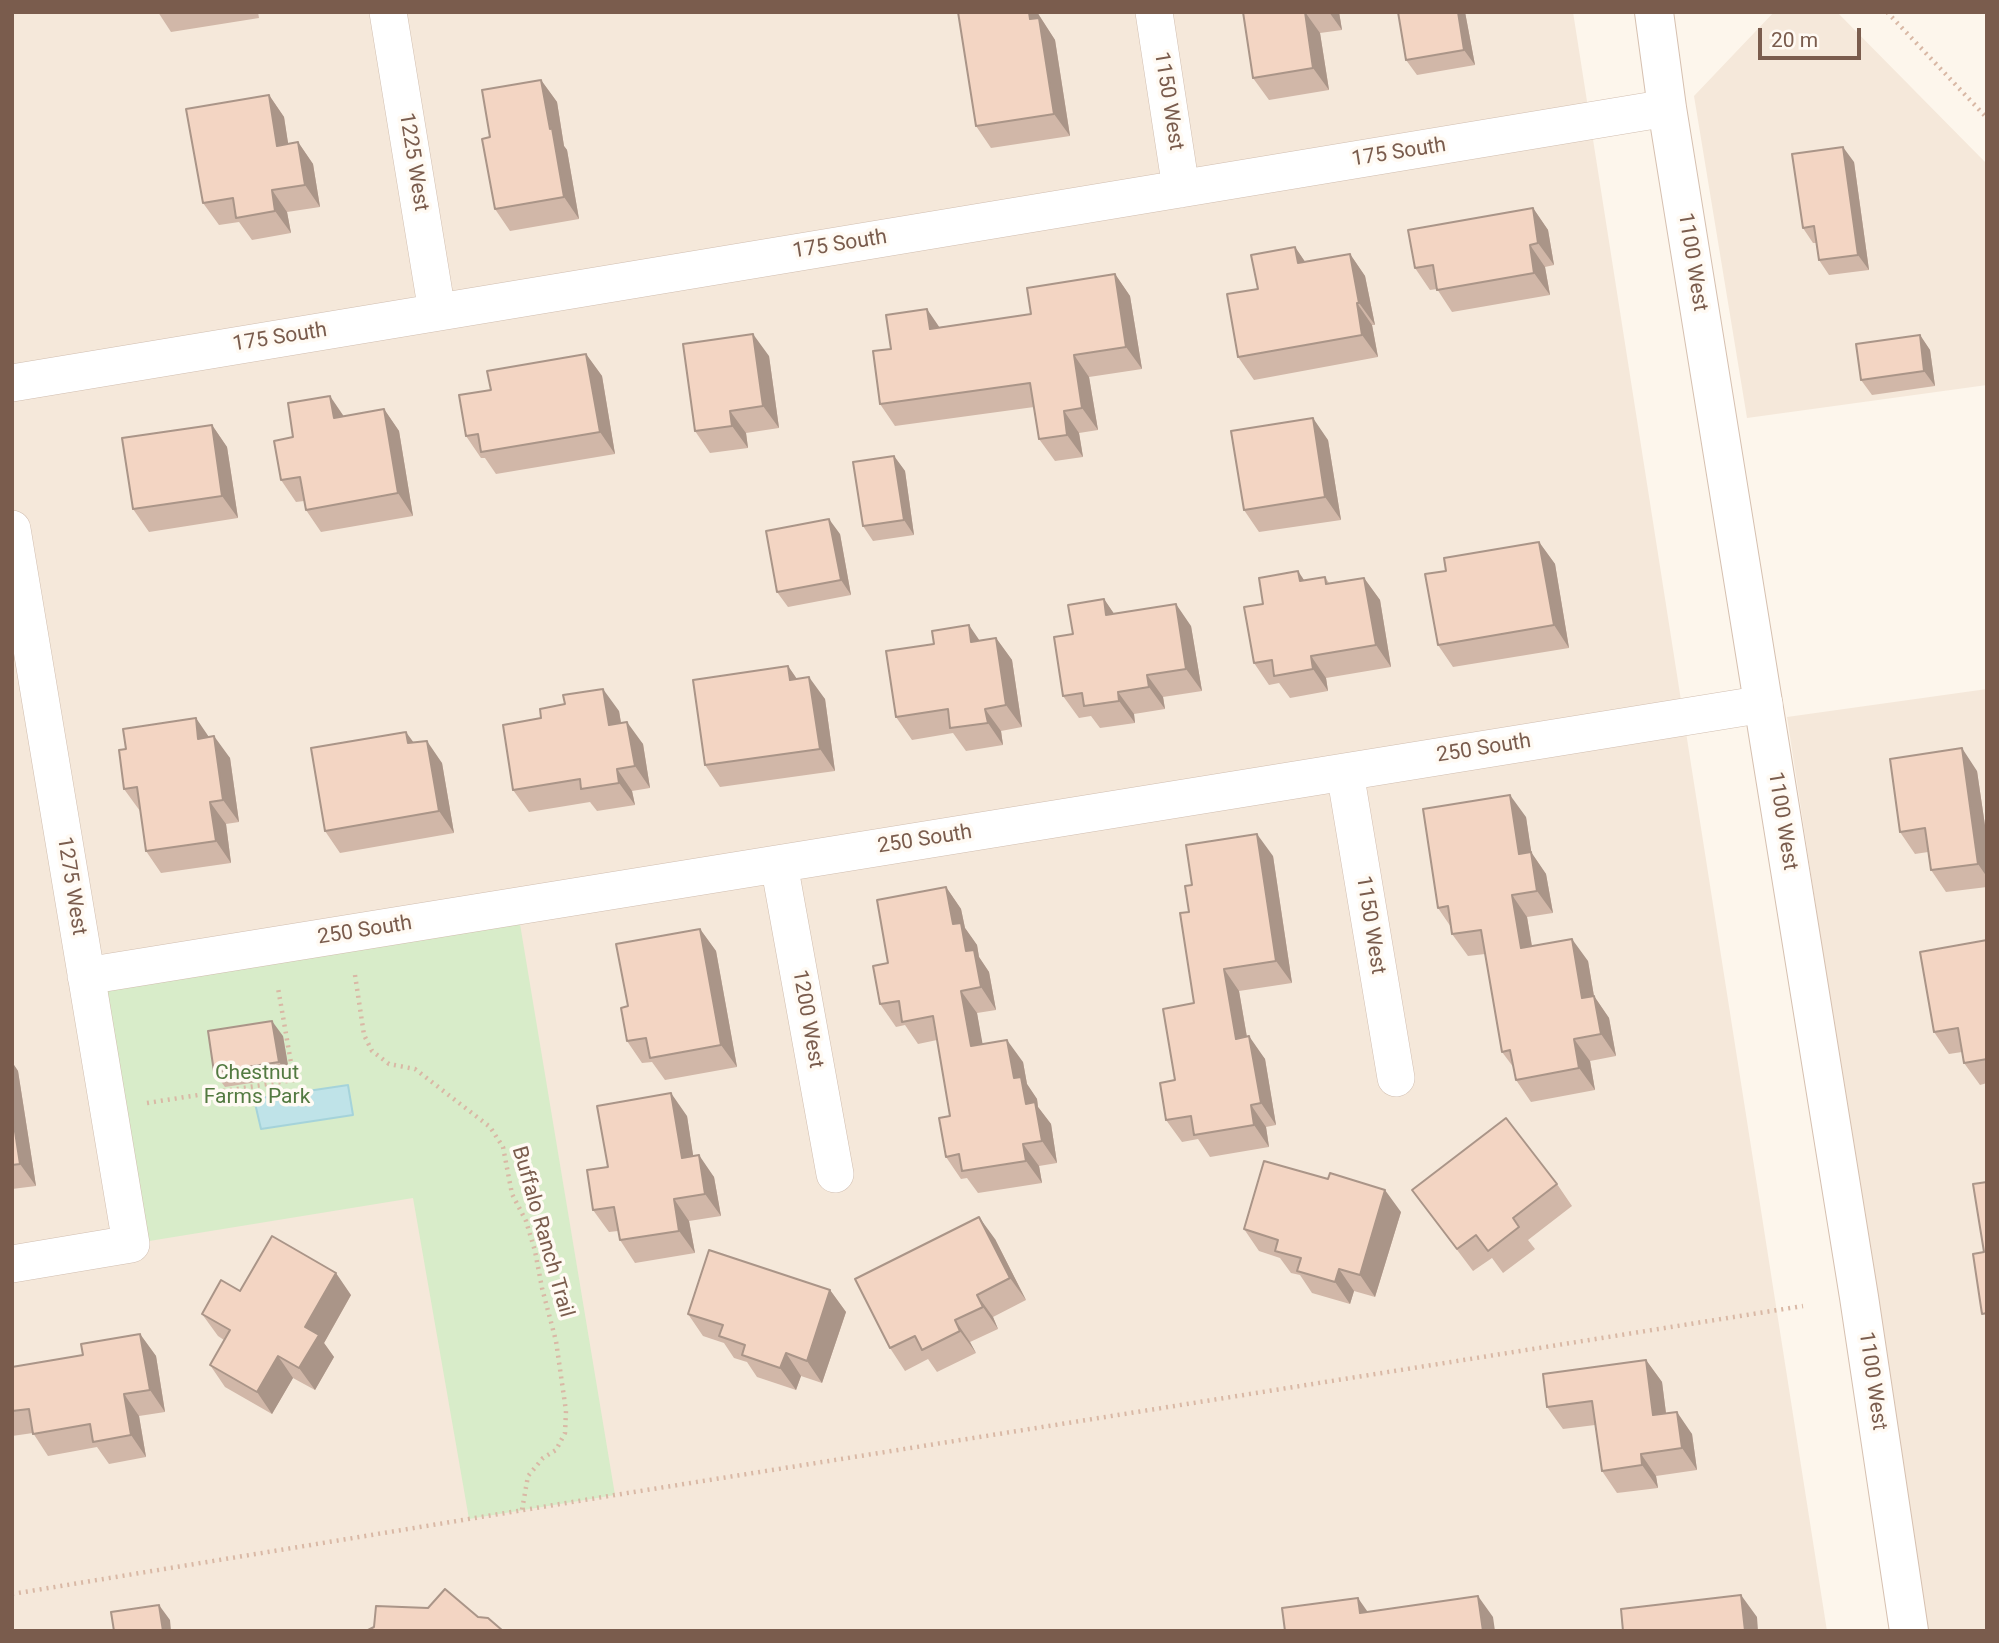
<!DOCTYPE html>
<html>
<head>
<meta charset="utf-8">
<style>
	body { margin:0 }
	#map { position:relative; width:1999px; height:1643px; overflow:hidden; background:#fdf6ec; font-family:Roboto,sans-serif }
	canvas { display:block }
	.frame { position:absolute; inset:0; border:14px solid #7a5c4d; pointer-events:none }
	.scale { position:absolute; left:1758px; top:28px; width:103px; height:32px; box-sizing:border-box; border:4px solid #7a5c4d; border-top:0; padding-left:9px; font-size:21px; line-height:24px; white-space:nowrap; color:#7a5c4d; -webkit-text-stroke:5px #fffaf3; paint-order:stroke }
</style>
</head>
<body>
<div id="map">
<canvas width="1999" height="1643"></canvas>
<div class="frame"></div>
<div class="scale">20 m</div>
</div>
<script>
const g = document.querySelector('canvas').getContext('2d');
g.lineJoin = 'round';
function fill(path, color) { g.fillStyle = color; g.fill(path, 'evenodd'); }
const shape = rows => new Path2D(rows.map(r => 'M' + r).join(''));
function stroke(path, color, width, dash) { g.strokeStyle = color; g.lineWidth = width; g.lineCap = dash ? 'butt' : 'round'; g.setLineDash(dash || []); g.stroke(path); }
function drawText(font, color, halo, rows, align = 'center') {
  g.font = font + ' Roboto,sans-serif'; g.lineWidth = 7; g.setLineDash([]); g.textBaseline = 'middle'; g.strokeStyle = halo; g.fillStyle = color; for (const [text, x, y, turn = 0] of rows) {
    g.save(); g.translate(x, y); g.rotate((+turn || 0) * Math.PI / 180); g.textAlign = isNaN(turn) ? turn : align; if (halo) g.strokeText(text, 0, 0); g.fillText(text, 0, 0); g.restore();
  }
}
fill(shape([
	[12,12,1573,12,1827,1631,12,1631],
	[1774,12,1837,12,1987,164,1987,385,1747,418,1694,96],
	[1987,689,1987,1631,1926,1631,1787,717]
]), '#f5e8da');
fill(shape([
	[517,906,615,1495,469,1519,413,1198,131,1244,86,976]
]), '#d8ecc9');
const water = shape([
	[348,1085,353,1115,261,1129,254,1099,348,1085]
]);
fill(water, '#bfe3e8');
stroke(water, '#a5d3da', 2);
const street = shape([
	[388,12,437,312],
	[1154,12,1181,189],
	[12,383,1667,108],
	[12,529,131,1244,12,1264],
	[1345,772,1396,1078],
	[779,864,835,1174],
	[86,976,1764,704]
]);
const secondary = shape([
	[1654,12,1667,108,1859,1297,1909,1631]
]);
stroke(street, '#d1beb0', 38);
stroke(secondary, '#d6c0b0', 40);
stroke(shape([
	[1887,12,1987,118],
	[355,975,364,1035,372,1051,389,1064,415,1069,490,1127,503,1147,512,1194,526,1221,535,1251,542,1288,556,1341,566,1411,565,1433,556,1450,543,1458,528,1476,522,1510],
	[147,1103,294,1080,278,988],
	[12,1594,615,1495,1803,1306]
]), '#d9b8a5', 4.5, [2, 5]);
stroke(street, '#fff', 37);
stroke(secondary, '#fff', 38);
fill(shape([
	[158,12,258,12,259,18,171,32],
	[958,12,1037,12,1055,40,1070,136,991,148,976,126],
	[1243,12,1339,12,1342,30,1320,33,1329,90,1269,100,1253,78],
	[1465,12,1475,65,1417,75,1406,60],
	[541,80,557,102,564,146,567,150,579,219,510,231,495,209,490,137],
	[269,95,284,117,288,144,298,142,313,164,320,207,287,212,291,233,252,240,239,222,219,225,203,203],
	[1854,162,1869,270,1829,275,1819,260,1816,243,1813,243,1803,228],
	[1533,208,1548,230,1554,265,1545,267,1550,295,1452,312,1437,289,1430,290,1415,268],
	[1295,247,1305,262,1350,254,1365,276,1375,325,1372,325,1378,357,1254,380,1238,357,1258,289],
	[1115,274,1130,296,1142,369,1089,377,1098,430,1079,433,1083,457,1055,461,1039,439,1034,407,895,426,880,404,891,349,940,327,1031,314],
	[1920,335,1930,350,1935,386,1872,395,1861,380],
	[586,354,602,376,615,454,496,474,485,458,481,458,466,436,491,390],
	[769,356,779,428,746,433,748,448,710,453,695,431],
	[384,409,399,431,413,516,321,532,306,510,304,501,296,502,281,480,293,437,344,416],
	[212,425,227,447,238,518,149,532,133,509],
	[1328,440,1341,520,1259,532,1244,510],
	[894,456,905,471,914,535,873,541,863,526],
	[840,534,851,595,788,607,777,592],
	[1539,542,1555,564,1569,648,1453,667,1438,645],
	[1298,571,1304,580,1325,577,1329,583,1364,578,1380,600,1391,667,1326,678,1328,691,1290,698,1279,683,1269,685,1254,663,1263,604],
	[1104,599,1114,614,1191,626,1202,691,1163,697,1165,709,1134,714,1135,723,1100,728,1091,716,1079,718,1063,696,1073,634],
	[996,638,1012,660,1022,727,1001,731,1003,745,966,751,953,733,912,740,896,717,980,641],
	[788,666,797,679,825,699,835,771,720,787,705,765],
	[619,711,621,723,643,744,650,788,632,791,635,805,597,811,590,802,529,812,513,790],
	[209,737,230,758,239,822,226,824,231,863,161,873,146,851,140,811,124,789],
	[414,743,442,763,454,833,340,853,325,831],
	[1977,771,1987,839,1987,887,1946,892,1931,870,1928,852,1915,854,1900,832],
	[1526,817,1531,852,1546,874,1553,913,1527,917,1532,946,1588,961,1594,996,1609,1018,1616,1056,1590,1061,1595,1090,1531,1102,1516,1080,1514,1068,1502,1052,1485,954,1468,956,1452,934,1451,927,1438,908],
	[1273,856,1292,983,1239,991,1247,1037,1265,1059,1276,1125,1266,1127,1269,1147,1210,1157,1198,1139,1182,1142,1166,1120,1194,1003,1189,912],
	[946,887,961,909,965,928,977,945,979,957,989,972,996,1010,977,1013,982,1044,1023,1062,1027,1084,1037,1099,1038,1107,1051,1124,1057,1163,1039,1166,1042,1183,978,1193,967,1178,961,1179,946,1157,950,1116,937,1040,918,1044,905,1025,896,1027,880,1004,888,963],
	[700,929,716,951,737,1067,665,1080,652,1062,642,1063,627,1041,628,1006],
	[1987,940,1987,1083,1980,1085,1964,1063,1962,1052,1949,1054,1934,1032],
	[283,1036,290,1077,225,1087,214,1072],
	[12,1062,18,1071,36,1186,12,1189],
	[687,1116,693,1156,714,1177,721,1216,689,1221,695,1253,635,1263,620,1240,618,1231,609,1232,593,1210,608,1167],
	[1557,1184,1572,1206,1528,1240,1535,1249,1503,1273,1492,1258,1473,1271,1412,1190],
	[1401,1212,1375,1297,1354,1291,1350,1304,1312,1293,1300,1275,1291,1273,1280,1258,1259,1251,1244,1229],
	[995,1239,1026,1300,993,1317,998,1329,970,1342,976,1353,937,1372,928,1359,905,1371,890,1348],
	[830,1290,846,1312,822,1383,801,1376,796,1390,757,1377,747,1362,734,1358,724,1343,703,1336,688,1314],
	[240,1291,351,1295,324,1343,334,1357,315,1390,293,1378,272,1414,225,1387,210,1365,224,1340,218,1336,202,1314],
	[140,1334,156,1356,165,1412,139,1416,146,1457,109,1464,97,1447,48,1456,33,1433,12,1436,12,1367,83,1355],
	[1646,1360,1662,1382,1666,1413,1692,1434,1697,1470,1656,1476,1658,1488,1617,1493,1602,1471,1595,1425,1563,1429,1547,1407]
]), '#d1b7a8');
fill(shape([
	[1029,12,1037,12,1055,40,1070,136,1054,114],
	[1305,12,1320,33,1329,90,1313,68],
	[1329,12,1339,12,1342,30],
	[1458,12,1465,12,1475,65,1464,50],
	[541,80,557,102,564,146,567,150,579,219,564,197],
	[269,95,284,117,292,168,277,146],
	[298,142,313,164,320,207,305,185],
	[1843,147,1854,162,1869,270,1858,255],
	[272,190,287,212,291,233,275,211],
	[1533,208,1548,230,1554,265,1538,243],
	[1530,245,1545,267,1550,295,1534,273],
	[1295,247,1310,269,1298,263],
	[1350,254,1365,276,1375,325,1359,303],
	[1115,274,1130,296,1142,369,1126,347],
	[1357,303,1372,325,1378,357,1362,335],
	[927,309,942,331,930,329],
	[753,334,769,356,779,428,763,406],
	[1920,335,1930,350,1935,386,1924,371],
	[586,354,602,376,615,454,600,432],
	[1074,355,1089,377,1098,430,1082,408],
	[330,396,345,418,334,418],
	[384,409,399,431,413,516,398,493],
	[730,411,746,433,748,448,732,426],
	[1064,411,1079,433,1083,457,1067,435],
	[1313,418,1328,440,1341,520,1325,497],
	[212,425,227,447,238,518,222,496],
	[894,456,905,471,914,535,904,520],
	[829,519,840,534,851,595,841,580],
	[1539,542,1555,564,1569,648,1554,625],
	[1298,571,1313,594,1300,581],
	[1364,578,1380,600,1391,667,1376,645],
	[1104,599,1119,621,1106,615],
	[1176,604,1191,626,1202,691,1186,669],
	[969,625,984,647,971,642],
	[996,638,1012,660,1022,727,1006,705],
	[1311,656,1326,678,1328,691,1313,669],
	[788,666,803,688,790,680],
	[1147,675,1163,697,1165,709,1149,687],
	[809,677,825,699,835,771,820,749],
	[603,689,619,711,625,747,609,725],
	[1118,692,1134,714,1135,723,1119,701],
	[985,709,1001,731,1003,745,988,723],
	[196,718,211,740,198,739],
	[627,722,643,744,650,788,635,766],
	[406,732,422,754,408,743],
	[214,736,230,758,239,822,223,800],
	[427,741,442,763,454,833,439,811],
	[1962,748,1977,771,1987,839,1987,877,1978,864],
	[617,769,632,791,635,805,619,783],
	[1510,795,1526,817,1535,876,1519,854],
	[210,802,226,824,231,863,216,841],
	[1257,834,1273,856,1292,983,1276,961],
	[1531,852,1546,874,1553,913,1537,891],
	[946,887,961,909,965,928,977,945,979,957,989,972,996,1010,981,987,953,924],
	[1512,895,1527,917,1536,971,1521,948],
	[700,929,716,951,737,1067,721,1045],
	[1572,939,1588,961,1598,1020,1582,998],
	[1224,969,1239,991,1251,1061,1236,1039],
	[961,991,977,1013,987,1068,971,1046],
	[1594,996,1609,1018,1616,1056,1601,1034],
	[272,1021,283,1036,290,1077,279,1062],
	[1249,1036,1265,1059,1276,1125,1261,1103],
	[1574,1039,1590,1061,1595,1090,1579,1068],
	[1007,1040,1023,1062,1027,1084,1037,1099,1038,1107,1051,1124,1057,1163,1042,1141,1014,1078],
	[12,1062,18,1071,36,1186,20,1164,12,1112],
	[671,1093,687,1116,697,1180,682,1158],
	[1251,1105,1266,1127,1269,1147,1254,1125],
	[1023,1144,1039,1166,1042,1183,1026,1161],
	[699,1155,714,1177,721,1216,705,1194],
	[1385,1190,1401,1212,1375,1297,1360,1275],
	[674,1199,689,1221,695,1253,679,1231],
	[979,1217,995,1239,1026,1300,1010,1278],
	[1339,1269,1354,1291,1350,1304,1335,1282],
	[336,1273,351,1295,324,1343,334,1357,315,1390,299,1368,305,1327],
	[830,1290,846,1312,822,1383,807,1361],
	[977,1295,993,1317,998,1329,983,1307],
	[955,1320,970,1342,976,1353,960,1331],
	[140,1334,156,1356,165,1412,150,1390],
	[786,1353,801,1376,796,1390,780,1368],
	[278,1356,293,1378,272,1414,257,1392],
	[1646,1360,1662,1382,1669,1437,1653,1415],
	[124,1394,139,1416,146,1457,131,1435],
	[1677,1412,1692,1434,1697,1470,1682,1448],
	[1641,1454,1656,1476,1658,1488,1642,1465],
	[1741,1595,1757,1617,1758,1631,1745,1631],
	[1478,1596,1493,1617,1495,1631,1483,1631],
	[1358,1598,1372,1618,1360,1613],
	[159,1605,170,1620,171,1631,163,1631]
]), '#aa9588');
const building = shape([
	[958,12,1029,12,1030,19,1039,18,1054,114,976,126,958,12],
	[1243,12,1305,12,1313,68,1253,78,1243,12],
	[1398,12,1458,12,1464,50,1406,60,1398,12],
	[541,80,550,129,552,128,564,197,495,209,482,139,490,137,482,90,541,80],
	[269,95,277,146,298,142,305,185,272,190,275,211,236,218,233,198,203,203,186,109,269,95],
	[1843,147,1858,255,1819,260,1814,226,1803,228,1792,154,1843,147],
	[1533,208,1538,243,1530,245,1534,273,1437,290,1433,265,1415,268,1408,230,1533,208],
	[1295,247,1298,263,1350,254,1359,303,1357,303,1362,335,1238,357,1227,294,1258,289,1251,255,1295,247],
	[1115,274,1126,347,1074,355,1082,408,1064,411,1067,435,1039,439,1030,383,880,404,873,351,891,349,886,315,927,309,930,329,1031,314,1027,288,1115,274],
	[753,334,763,406,730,411,732,426,695,431,683,344,753,334],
	[1920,335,1924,371,1861,380,1856,344,1920,335],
	[586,354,600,432,481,452,478,434,466,436,459,395,491,390,487,371,586,354],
	[330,396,334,418,384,409,398,493,306,510,300,477,281,480,274,441,293,437,288,403,330,396],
	[1313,418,1325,497,1244,510,1231,431,1313,418],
	[212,425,222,496,133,509,122,438,212,425],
	[894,456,904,520,863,526,853,462,894,456],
	[829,519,841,580,777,592,766,531,829,519],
	[1539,542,1554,625,1438,645,1425,574,1446,571,1444,558,1539,542],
	[1298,571,1300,581,1325,577,1326,584,1364,578,1376,645,1311,656,1313,669,1274,676,1272,660,1254,663,1244,607,1263,604,1259,578,1298,571],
	[1104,599,1106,615,1176,604,1186,669,1147,675,1149,687,1118,692,1119,701,1084,706,1082,693,1063,696,1054,637,1073,634,1068,605,1104,599],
	[969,625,971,642,996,638,1006,705,985,709,988,723,950,728,948,709,896,717,886,651,934,644,932,631,969,625],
	[788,666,790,680,809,677,820,749,705,765,693,680,788,666],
	[603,689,609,725,627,722,635,766,617,769,619,783,581,789,580,779,513,790,503,725,541,718,540,709,565,704,563,695,603,689],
	[196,718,198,739,214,736,223,800,210,802,216,841,146,851,137,787,124,789,119,750,126,749,123,729,196,718],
	[406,732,408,743,427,741,439,811,325,831,311,748,406,732],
	[1962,748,1978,864,1931,870,1925,828,1900,832,1890,759,1962,748],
	[1510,795,1519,854,1531,852,1537,891,1512,895,1521,948,1572,939,1582,998,1594,996,1601,1034,1574,1039,1579,1068,1516,1080,1510,1050,1502,1052,1481,930,1452,934,1448,906,1438,908,1423,809,1510,795],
	[1257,834,1276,961,1224,969,1236,1039,1249,1036,1261,1103,1251,1105,1254,1125,1194,1135,1191,1116,1166,1120,1160,1083,1175,1080,1163,1009,1194,1003,1180,913,1189,912,1185,886,1192,885,1186,845,1257,834],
	[946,887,953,924,961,923,966,951,974,950,981,987,961,991,971,1046,1007,1040,1014,1078,1021,1077,1026,1104,1035,1102,1042,1141,1023,1144,1026,1161,962,1171,959,1154,946,1157,939,1118,950,1116,933,1016,902,1022,899,1001,880,1004,873,966,888,963,877,900,946,887],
	[700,929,721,1045,650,1058,646,1038,627,1041,621,1008,628,1006,616,944,700,929],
	[1987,940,1987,1059,1964,1063,1958,1028,1934,1032,1920,952,1987,940],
	[272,1021,279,1062,214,1072,208,1031,272,1021],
	[671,1093,682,1158,699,1155,705,1194,674,1199,679,1231,620,1240,614,1207,593,1210,587,1170,608,1167,597,1106,671,1093],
	[12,1112,20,1164,12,1165,12,1112],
	[1506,1118,1557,1184,1513,1218,1519,1227,1488,1251,1476,1235,1457,1249,1412,1190,1506,1118],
	[1264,1161,1328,1179,1330,1173,1385,1190,1360,1275,1339,1269,1335,1282,1297,1271,1301,1258,1275,1251,1278,1240,1244,1229,1264,1161],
	[1987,1182,1987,1313,1982,1314,1973,1254,1984,1252,1973,1184,1987,1182],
	[979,1217,1010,1278,977,1295,983,1307,955,1320,960,1331,922,1350,915,1336,890,1348,855,1279,979,1217],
	[272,1236,336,1273,305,1327,319,1335,299,1368,278,1356,257,1392,210,1365,230,1330,202,1314,221,1280,240,1291,272,1236],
	[709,1250,830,1290,807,1361,786,1353,780,1368,742,1355,745,1345,719,1336,723,1325,688,1314,709,1250],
	[140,1334,150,1390,124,1394,131,1435,93,1442,90,1424,33,1434,29,1409,12,1411,12,1367,83,1355,81,1344,140,1334],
	[1646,1360,1653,1415,1677,1412,1682,1448,1641,1454,1642,1465,1602,1471,1592,1401,1547,1407,1543,1374,1646,1360],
	[445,1589,478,1617,488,1618,503,1631,366,1631,374,1627,376,1606,428,1608,445,1589],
	[1741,1595,1745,1631,1623,1631,1621,1609,1741,1595],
	[1478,1596,1483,1631,1285,1631,1282,1608,1358,1598,1360,1613,1478,1596],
	[159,1605,163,1631,114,1631,111,1612,159,1605]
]);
fill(building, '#f3d5c3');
stroke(building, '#aa9588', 2);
drawText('21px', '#7a5c4d', '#fffaf3', [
	["1150 West",1168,101,81],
	["175 South",1399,153,-9],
	["1225 West",413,162,81],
	["175 South",840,245,-9],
	["1100 West",1692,262,81],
	["175 South",280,338,-9],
	["250 South",1484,749,-9],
	["1100 West",1782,821,81],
	["250 South",925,840,-9],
	["1275 West",71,886,81],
	["1150 West",1370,925,81],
	["250 South",365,931,-9],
	["1200 West",807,1019,80],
	["Buffalo Ranch Trail",542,1232,74],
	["1100 West",1872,1381,82]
]);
drawText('21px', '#537a41', '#fffaf3', [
	["Chestnut",257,1074],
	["Farms Park",257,1098]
]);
</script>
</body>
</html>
